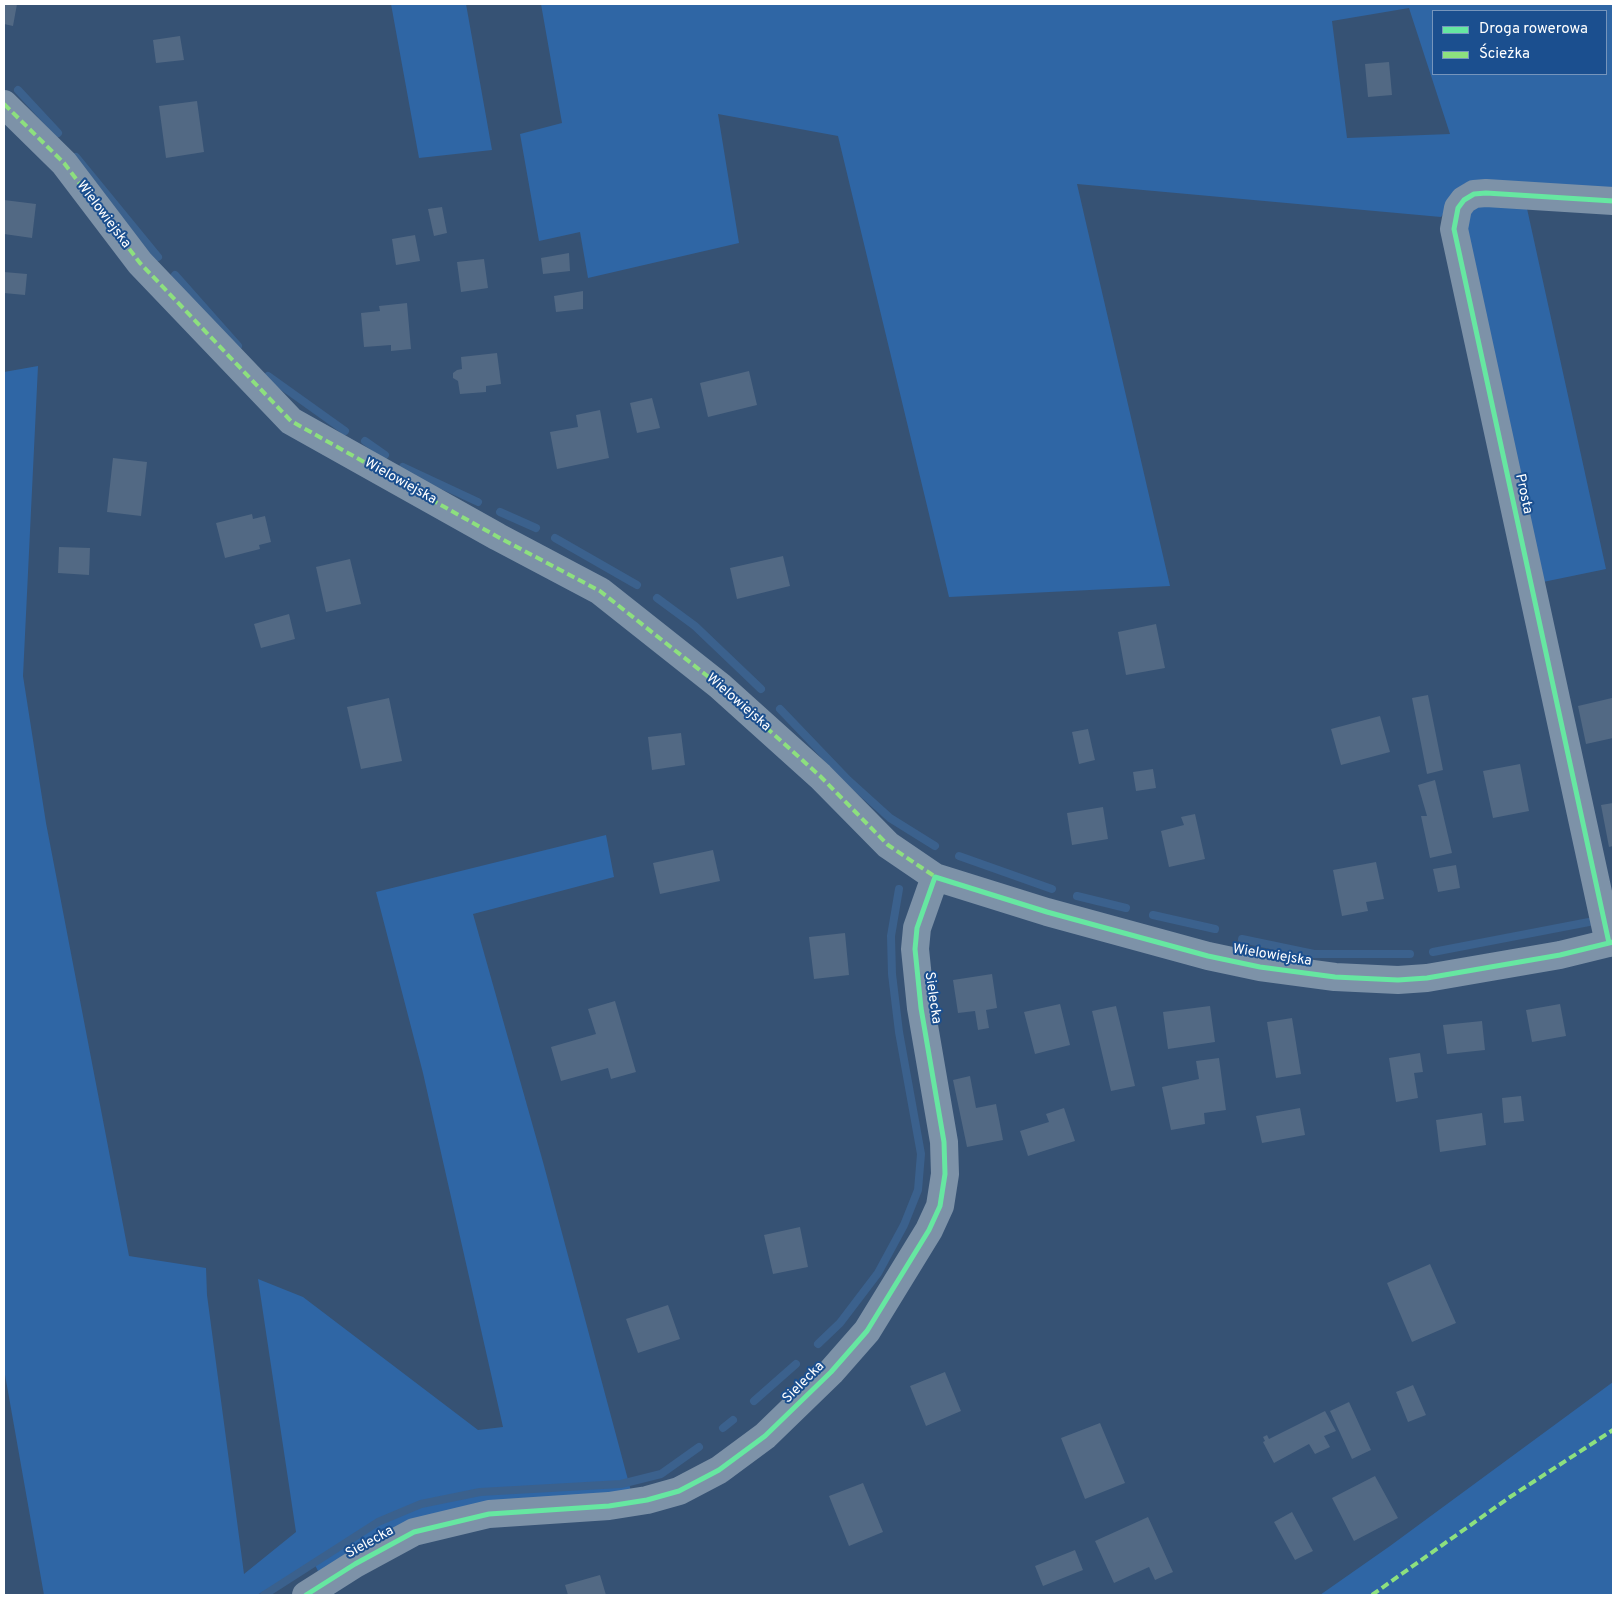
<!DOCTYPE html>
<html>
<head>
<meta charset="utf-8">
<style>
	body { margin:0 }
	#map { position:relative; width:1617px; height:1599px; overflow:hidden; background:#365274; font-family:Overpass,sans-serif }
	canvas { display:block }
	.frame { position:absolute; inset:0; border:5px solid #fff; pointer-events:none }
	.legend { position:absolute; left:1432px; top:10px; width:175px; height:65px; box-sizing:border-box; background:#1b4f8f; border:1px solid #7695bc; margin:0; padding:6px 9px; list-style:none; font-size:15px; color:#fff }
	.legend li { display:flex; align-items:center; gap:10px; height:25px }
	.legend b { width:25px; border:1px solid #7695bc }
</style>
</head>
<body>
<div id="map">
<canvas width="1617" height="1599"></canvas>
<div class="frame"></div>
<ul class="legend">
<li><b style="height:6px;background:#66e7a1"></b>Droga rowerowa</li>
<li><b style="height:6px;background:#8de07e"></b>Ścieżka</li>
</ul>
</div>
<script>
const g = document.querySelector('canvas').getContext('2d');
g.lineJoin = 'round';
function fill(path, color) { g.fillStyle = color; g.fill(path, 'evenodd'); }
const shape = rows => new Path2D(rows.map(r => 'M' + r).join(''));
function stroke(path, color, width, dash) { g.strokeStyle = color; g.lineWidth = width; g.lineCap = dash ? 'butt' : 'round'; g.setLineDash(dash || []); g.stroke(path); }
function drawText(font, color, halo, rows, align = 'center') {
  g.font = font + ' Overpass,sans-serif'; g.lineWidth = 4; g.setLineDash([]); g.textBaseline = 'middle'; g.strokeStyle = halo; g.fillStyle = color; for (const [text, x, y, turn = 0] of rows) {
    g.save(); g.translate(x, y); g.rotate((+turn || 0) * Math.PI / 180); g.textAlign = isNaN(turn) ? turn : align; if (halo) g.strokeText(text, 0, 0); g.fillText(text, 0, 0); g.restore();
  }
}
fill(shape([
	[391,4,466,4,492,150,419,158],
	[541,4,1613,4,1613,191,1465,183,1441,217,1077,184,1170,586,949,597,838,136,718,114,739,243,588,278,580,232,539,241,520,134,562,123],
	[1409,8,1450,134,1347,138,1332,21],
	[1433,11,1606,11,1606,74,1433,74],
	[1480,202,1526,204,1606,569,1543,582,1465,243,1469,216],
	[38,366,23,676,46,823,129,1256,206,1268,207,1295,244,1574,296,1532,258,1279,303,1297,478,1430,503,1427,423,1073,376,892,606,835,614,877,473,914,543,1162,631,1491,446,1513,319,1573,314,1563,257,1595,44,1595,4,1369,4,372],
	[1613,1382,1613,1595,1320,1595,1390,1546]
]), '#2f66a5');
stroke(shape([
	[18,90,58,133],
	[76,157,158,257],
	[175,275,238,346],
	[268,376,345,431],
	[365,441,385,455],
	[403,467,478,502],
	[500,512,536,528],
	[555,538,637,585],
	[657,598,695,626,761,689],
	[780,709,848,780,890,818,935,846],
	[959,856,1052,889],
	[1077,896,1126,908],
	[1153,915,1215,929],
	[1242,939,1314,954,1410,954],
	[1433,952,1589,922],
	[818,1344,840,1323,878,1273,904,1225,918,1190,921,1154,899,1032,892,974,891,936,899,889],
	[754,1401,796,1364],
	[723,1428,733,1420],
	[264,1595,378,1522,421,1504,480,1492,621,1484,661,1474,699,1447]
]), '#3b618d', 8);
fill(shape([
	[4,4,17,4,13,26,4,24],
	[180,36,184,60,156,63,153,40],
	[1389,62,1392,95,1368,97,1365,64],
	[197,101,204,152,166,158,159,106],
	[4,200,36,204,32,238,4,234],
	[442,207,447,233,434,236,428,209],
	[415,235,420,261,396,265,392,239],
	[569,253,570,271,543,274,541,258],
	[484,259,488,288,461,292,457,262],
	[4,272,27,274,25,295,4,293],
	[583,291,583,309,556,312,554,296],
	[407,303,411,349,391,351,391,345,364,347,361,313,380,311,379,306],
	[497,353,501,384,486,386,486,392,460,394,458,381,453,378,453,373,457,370,462,369,461,357],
	[749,371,757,405,708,417,700,383],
	[652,398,660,428,637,433,630,403],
	[600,410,609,458,557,469,550,432,578,427,576,415],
	[113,458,147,462,141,516,107,512],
	[252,514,253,519,265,516,271,542,259,545,260,549,225,558,216,523],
	[59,547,90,548,89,575,58,573],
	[783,556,790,586,737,599,730,568],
	[350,559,361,604,326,612,316,567],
	[289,614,295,639,261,648,254,624],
	[1156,624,1165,668,1126,675,1118,632],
	[1428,695,1443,770,1427,774,1412,698],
	[389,698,402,761,361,769,347,707],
	[1612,698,1613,738,1586,744,1578,706],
	[1380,716,1390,752,1341,765,1331,729],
	[1088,729,1095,760,1079,764,1072,732],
	[681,733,685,765,652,770,648,737],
	[1520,764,1529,811,1493,818,1483,771],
	[1153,769,1156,788,1136,791,1133,772],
	[1435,780,1452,853,1430,858,1421,816,1427,816,1418,785],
	[1613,803,1613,846,1609,847,1601,805],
	[1103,807,1108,839,1072,845,1067,813],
	[1195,814,1205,859,1169,867,1161,831,1184,825,1181,817],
	[713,850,720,881,660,894,653,863],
	[1376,862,1384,899,1366,902,1368,911,1342,916,1333,870],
	[1456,865,1460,888,1438,892,1433,869],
	[845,933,849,975,814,979,809,937],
	[992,974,997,1008,986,1010,989,1028,978,1030,975,1011,958,1013,953,980],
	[615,1001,636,1072,611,1079,608,1068,561,1081,551,1047,596,1034,588,1009],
	[1060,1004,1070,1045,1035,1054,1024,1012],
	[1560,1004,1566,1036,1532,1042,1526,1010],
	[1116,1006,1135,1086,1111,1091,1092,1011],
	[1210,1006,1215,1042,1168,1049,1163,1012],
	[1292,1018,1301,1074,1276,1078,1267,1022],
	[1482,1021,1485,1050,1447,1054,1443,1025],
	[1420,1053,1423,1072,1414,1073,1418,1098,1396,1102,1389,1058],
	[1219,1058,1226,1110,1204,1113,1205,1124,1171,1130,1162,1087,1199,1079,1196,1061],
	[970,1076,976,1108,996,1104,1003,1140,967,1147,953,1080],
	[1521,1096,1524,1121,1504,1123,1502,1098],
	[1064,1108,1075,1141,1028,1156,1020,1131,1049,1122,1046,1114],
	[1300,1108,1305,1135,1262,1143,1256,1116],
	[1482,1113,1486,1145,1440,1152,1436,1120],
	[800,1227,808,1267,773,1274,764,1235],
	[1430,1264,1456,1323,1412,1342,1387,1283],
	[668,1305,680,1339,638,1353,626,1319],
	[945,1372,961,1411,926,1426,910,1386],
	[1413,1385,1426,1415,1408,1422,1396,1392],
	[1349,1402,1371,1450,1352,1459,1330,1411],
	[1325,1411,1336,1431,1324,1436,1330,1447,1315,1454,1309,1444,1274,1463,1263,1442,1265,1441,1263,1437,1267,1435,1269,1439],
	[1100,1423,1125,1483,1085,1499,1061,1438],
	[1375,1476,1398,1518,1354,1541,1332,1498],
	[863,1483,883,1532,849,1546,829,1496],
	[1292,1512,1313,1551,1295,1560,1274,1522],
	[1148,1517,1173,1572,1155,1580,1149,1567,1114,1583,1095,1541],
	[1075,1550,1083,1570,1043,1586,1035,1566],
	[600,1575,606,1595,568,1595,565,1585]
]), '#526984');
stroke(shape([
	[4,104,64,163,140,263,291,421,498,537,600,591,720,686,820,776,888,845,935,877,1047,912,1208,956,1260,967,1335,977,1398,980,1427,978,1560,955,1613,942],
	[1609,943,1454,229,1458,208,1464,200,1474,194,1486,193,1613,201],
	[306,1595,355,1564,414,1532,489,1514,609,1506,647,1500,679,1491,719,1470,765,1436,831,1372,867,1331,929,1230,940,1206,945,1174,944,1142,921,1008,915,949,917,928,935,877]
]), '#7d92a8', 28);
stroke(shape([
	[4,104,64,163,140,263,291,421,498,537,600,591,720,686,820,776,888,845,937,878],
	[1372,1595,1510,1497,1613,1430]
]), '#8de07e', 4, [8, 4]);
stroke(shape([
	[1609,943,1454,229,1458,208,1464,200,1474,194,1486,193,1613,201],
	[306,1595,355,1564,414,1532,489,1514,609,1506,647,1500,679,1491,719,1470,765,1436,831,1372,867,1331,929,1230,940,1206,945,1174,944,1142,921,1008,915,949,917,928,935,877,1047,912,1208,956,1260,967,1335,977,1398,980,1427,978,1560,955,1613,942]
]), '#66e7a1', 5);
drawText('14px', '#fff', '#1b4f8f', [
	["Wielowiejska",103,215,53],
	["Wielowiejska",400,482,29],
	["Prosta",1523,494,78],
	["Wielowiejska",738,703,41],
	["Wielowiejska",1272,956,9],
	["Sielecka",932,998,82],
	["Sielecka",804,1383,-45],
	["Sielecka",370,1543,-29]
]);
</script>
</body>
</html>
